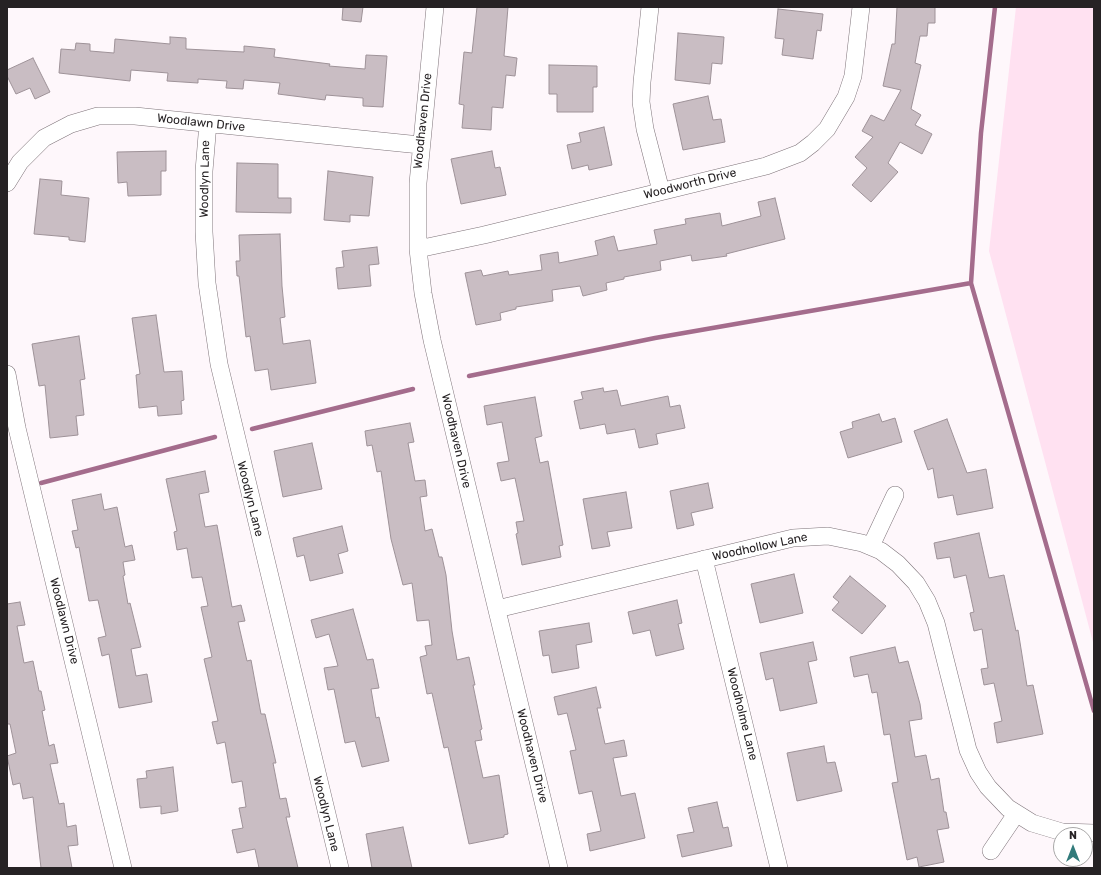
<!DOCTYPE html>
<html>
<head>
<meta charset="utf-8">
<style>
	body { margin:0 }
	#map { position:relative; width:1101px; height:875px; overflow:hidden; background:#fef7fb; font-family:Rubik,sans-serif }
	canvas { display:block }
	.frame { position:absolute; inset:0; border:8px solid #262224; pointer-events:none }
	.north { position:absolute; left:1053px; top:827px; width:40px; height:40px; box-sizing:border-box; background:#fff; border:1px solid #a8a7a7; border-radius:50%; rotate:0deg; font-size:11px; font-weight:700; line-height:16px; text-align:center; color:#262224 }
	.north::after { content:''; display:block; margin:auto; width:14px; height:18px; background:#327b7b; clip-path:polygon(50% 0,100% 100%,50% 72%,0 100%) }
</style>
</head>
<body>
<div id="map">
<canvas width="1101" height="875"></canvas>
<div class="frame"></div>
<div class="north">N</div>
</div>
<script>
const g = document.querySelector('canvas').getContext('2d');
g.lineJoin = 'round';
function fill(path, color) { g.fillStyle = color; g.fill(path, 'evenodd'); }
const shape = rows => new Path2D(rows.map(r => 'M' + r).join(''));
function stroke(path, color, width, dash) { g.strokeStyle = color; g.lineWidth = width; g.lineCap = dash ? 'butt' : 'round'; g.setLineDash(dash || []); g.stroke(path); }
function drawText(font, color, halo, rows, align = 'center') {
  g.font = font + ' Rubik,sans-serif'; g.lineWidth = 3; g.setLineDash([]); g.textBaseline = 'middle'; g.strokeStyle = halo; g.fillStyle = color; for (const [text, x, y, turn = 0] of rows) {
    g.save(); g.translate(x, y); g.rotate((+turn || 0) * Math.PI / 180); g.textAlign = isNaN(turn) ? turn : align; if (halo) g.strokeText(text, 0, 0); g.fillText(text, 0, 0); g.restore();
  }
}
fill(shape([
	[1016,7,1094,7,1094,646,989,251]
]), '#ffe1f1');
stroke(shape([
	[995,7,981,133,971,283,1094,711],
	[469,376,655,338,971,283],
	[252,429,413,389],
	[41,483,215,437]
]), '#a46c8c', 4.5);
const building = shape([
	[343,7,363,7,361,22,342,20,343,7],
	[477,7,508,7,504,56,517,58,515,76,506,75,503,108,492,107,491,130,462,128,464,105,459,104,464,52,472,53,477,7],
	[897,7,935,7,935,23,928,23,927,36,920,36,915,63,921,65,911,109,921,115,915,125,932,134,922,154,900,142,888,163,898,172,871,202,852,185,867,168,855,157,873,137,862,131,871,115,884,121,901,90,883,86,892,44,895,44,897,7],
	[778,9,823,14,821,31,817,30,813,59,782,55,784,39,775,38,778,9],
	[678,33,724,37,722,64,712,63,710,84,675,80,678,33],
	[170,37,186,38,186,49,244,52,244,46,275,49,274,57,330,64,329,66,365,69,366,55,387,56,383,107,363,106,363,98,326,95,325,100,278,94,280,83,244,80,243,89,226,88,227,81,198,79,198,83,167,81,168,73,131,70,130,81,59,73,61,49,75,50,76,43,90,44,90,51,114,53,115,39,170,44,170,37],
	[33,58,50,92,35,99,30,88,16,94,7,76,7,70,33,58],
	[549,65,597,66,597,87,593,87,593,112,557,112,557,94,549,94,549,65],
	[708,96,713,120,721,119,725,142,683,150,673,104,708,96],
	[604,127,612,165,589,170,588,165,572,169,567,145,581,142,579,133,604,127],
	[166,151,166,171,161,171,161,195,128,196,127,182,118,183,117,152,166,151],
	[492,151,495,168,500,167,506,195,461,204,451,159,492,151],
	[237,163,278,164,278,198,291,198,291,213,236,212,237,163],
	[328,171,373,177,369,216,350,215,350,222,324,220,328,171],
	[40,179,62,181,61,195,89,198,85,242,69,240,69,237,34,234,40,179],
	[775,198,785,239,726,254,727,256,692,261,691,255,660,261,661,270,624,277,624,279,606,283,607,290,583,296,580,286,552,290,553,301,516,307,516,309,500,313,501,320,476,325,465,273,481,270,483,276,508,271,509,275,542,270,540,255,558,252,559,263,598,255,595,241,614,236,618,251,657,244,654,230,686,224,685,219,720,213,722,226,761,216,758,202,775,198],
	[280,234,282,286,285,317,280,318,283,344,310,340,316,383,271,390,268,369,255,371,250,336,246,337,239,276,237,276,236,261,240,261,239,235,280,234],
	[377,247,379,264,369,265,371,286,338,289,336,268,344,267,342,251,377,247],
	[156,315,164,372,182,371,184,400,181,401,182,414,158,416,157,406,139,408,136,375,140,374,132,318,156,315],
	[79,336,85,379,80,380,84,415,76,416,78,435,50,438,45,385,39,386,32,344,79,336],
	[603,388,604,392,617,390,621,406,668,396,670,407,680,405,685,428,656,434,658,444,639,448,635,429,607,434,605,424,580,429,574,401,583,399,581,392,603,388],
	[535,397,542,436,535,438,540,463,548,461,563,545,559,546,561,557,522,565,516,534,518,533,516,522,524,521,515,478,501,481,497,463,509,461,502,422,487,425,484,406,535,397],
	[879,414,882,422,895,418,902,442,848,458,840,432,853,428,852,422,879,414],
	[947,419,967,473,986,469,993,508,957,515,953,495,938,498,933,468,928,470,914,431,947,419],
	[410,423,414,442,408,443,415,481,425,480,427,496,420,497,425,531,432,529,439,557,442,557,446,575,452,631,457,660,469,657,475,685,473,685,482,729,480,730,482,740,475,741,483,778,499,775,508,834,504,835,504,837,469,844,448,747,444,748,432,693,427,694,420,657,427,655,425,646,432,645,429,620,417,621,412,583,403,585,391,539,381,471,377,472,372,445,367,446,365,431,410,423],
	[312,443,322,489,283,497,274,451,312,443],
	[205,471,209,492,199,494,205,527,217,525,232,607,241,605,245,621,238,622,247,661,251,660,261,714,265,714,276,763,273,763,280,799,286,798,290,817,286,817,298,868,259,868,255,849,237,853,232,830,243,828,239,808,246,807,242,781,232,783,225,742,217,744,212,722,218,721,204,659,212,657,201,607,208,606,202,577,192,578,187,548,177,550,174,532,177,531,166,479,205,471],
	[708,483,713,508,691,513,694,525,677,529,670,491,708,483],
	[626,492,632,528,607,532,610,546,592,549,583,499,626,492],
	[101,494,104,510,117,507,125,547,132,545,135,560,123,562,125,575,123,576,128,604,130,603,141,647,131,649,136,676,147,674,152,702,119,708,109,654,102,656,98,638,106,636,98,600,89,601,79,547,76,548,72,531,78,530,72,500,101,494],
	[342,526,348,551,338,554,343,573,310,581,304,555,297,557,293,538,342,526],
	[979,533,989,578,1004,575,1016,631,1018,630,1027,686,1033,685,1043,734,997,743,994,723,1002,721,994,683,984,685,981,669,988,668,982,629,974,631,970,613,974,612,966,575,954,578,950,557,937,559,934,543,979,533],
	[794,574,803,613,760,623,751,584,794,574],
	[850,576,886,606,862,634,832,610,839,602,833,597,850,576],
	[677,600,682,623,678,624,684,649,656,656,650,630,633,634,628,612,677,600],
	[20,602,25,625,17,626,24,663,33,661,39,691,41,691,45,710,42,711,49,746,54,744,58,763,50,764,59,804,64,803,67,827,76,825,78,845,68,846,72,868,41,868,33,797,23,799,20,783,13,785,7,756,16,753,10,724,7,724,7,604,20,602],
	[353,609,367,660,373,659,379,688,371,689,376,718,379,717,389,761,362,767,355,741,345,743,334,689,328,690,324,668,338,666,329,634,316,638,311,620,353,609],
	[589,623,592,642,576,645,579,668,552,673,549,655,543,656,539,631,589,623],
	[813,642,817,660,808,662,817,703,780,711,773,678,766,680,760,653,813,642],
	[895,647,899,663,908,661,920,704,922,719,909,721,915,757,926,755,931,780,939,778,944,812,946,812,949,828,937,830,944,862,919,867,917,857,907,860,892,783,898,782,890,734,884,735,877,692,872,693,868,674,854,677,850,657,895,647],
	[596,687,601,708,597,708,605,744,624,740,627,756,613,758,621,796,635,793,645,838,590,851,587,834,601,831,592,791,579,794,570,751,576,750,567,713,558,715,554,697,596,687],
	[824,746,827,763,835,762,842,791,797,801,787,753,824,746],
	[173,767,178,811,161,814,161,806,140,808,137,779,147,778,146,771,173,767],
	[717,802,723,828,728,827,732,846,682,857,677,835,694,832,688,808,717,802],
	[403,827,412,868,372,868,366,834,403,827]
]);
fill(building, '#c9bdc3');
stroke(building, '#9e9298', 1);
const minor = shape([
	[435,7,418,183,418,249,423,293,432,340,559,868],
	[650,7,642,82,641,102,645,129,661,191],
	[208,123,204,171,204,232,207,283,219,364,340,868],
	[7,183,20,162,44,138,71,124,98,116,135,116,420,145],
	[418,249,484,235,766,166,800,153,813,143,827,129,846,97,853,76,861,7],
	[7,374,17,428,123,868],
	[871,546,895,495],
	[704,559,779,868],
	[497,609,793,538,828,536,862,543,881,551,898,564,916,583,927,601,936,623,968,750,978,772,988,787,1008,808,1032,823,1062,832,1094,833],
	[991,851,1016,814]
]);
stroke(minor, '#7e7379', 18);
stroke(minor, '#fff', 17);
drawText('12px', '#262224', '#fff', [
	["Woodhaven Drive",423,121,-84],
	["Woodlawn Drive",201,123,6],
	["Woodlyn Lane",205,179,-89],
	["Woodworth Drive",690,184,-14],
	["Woodhaven Drive",456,441,77],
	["Woodlyn Lane",250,499,76],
	["Woodhollow Lane",760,547,-12],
	["Woodlawn Drive",64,621,76],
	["Woodholme Lane",742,714,76],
	["Woodhaven Drive",532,756,76],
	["Woodlyn Lane",326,814,76]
]);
</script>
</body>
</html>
